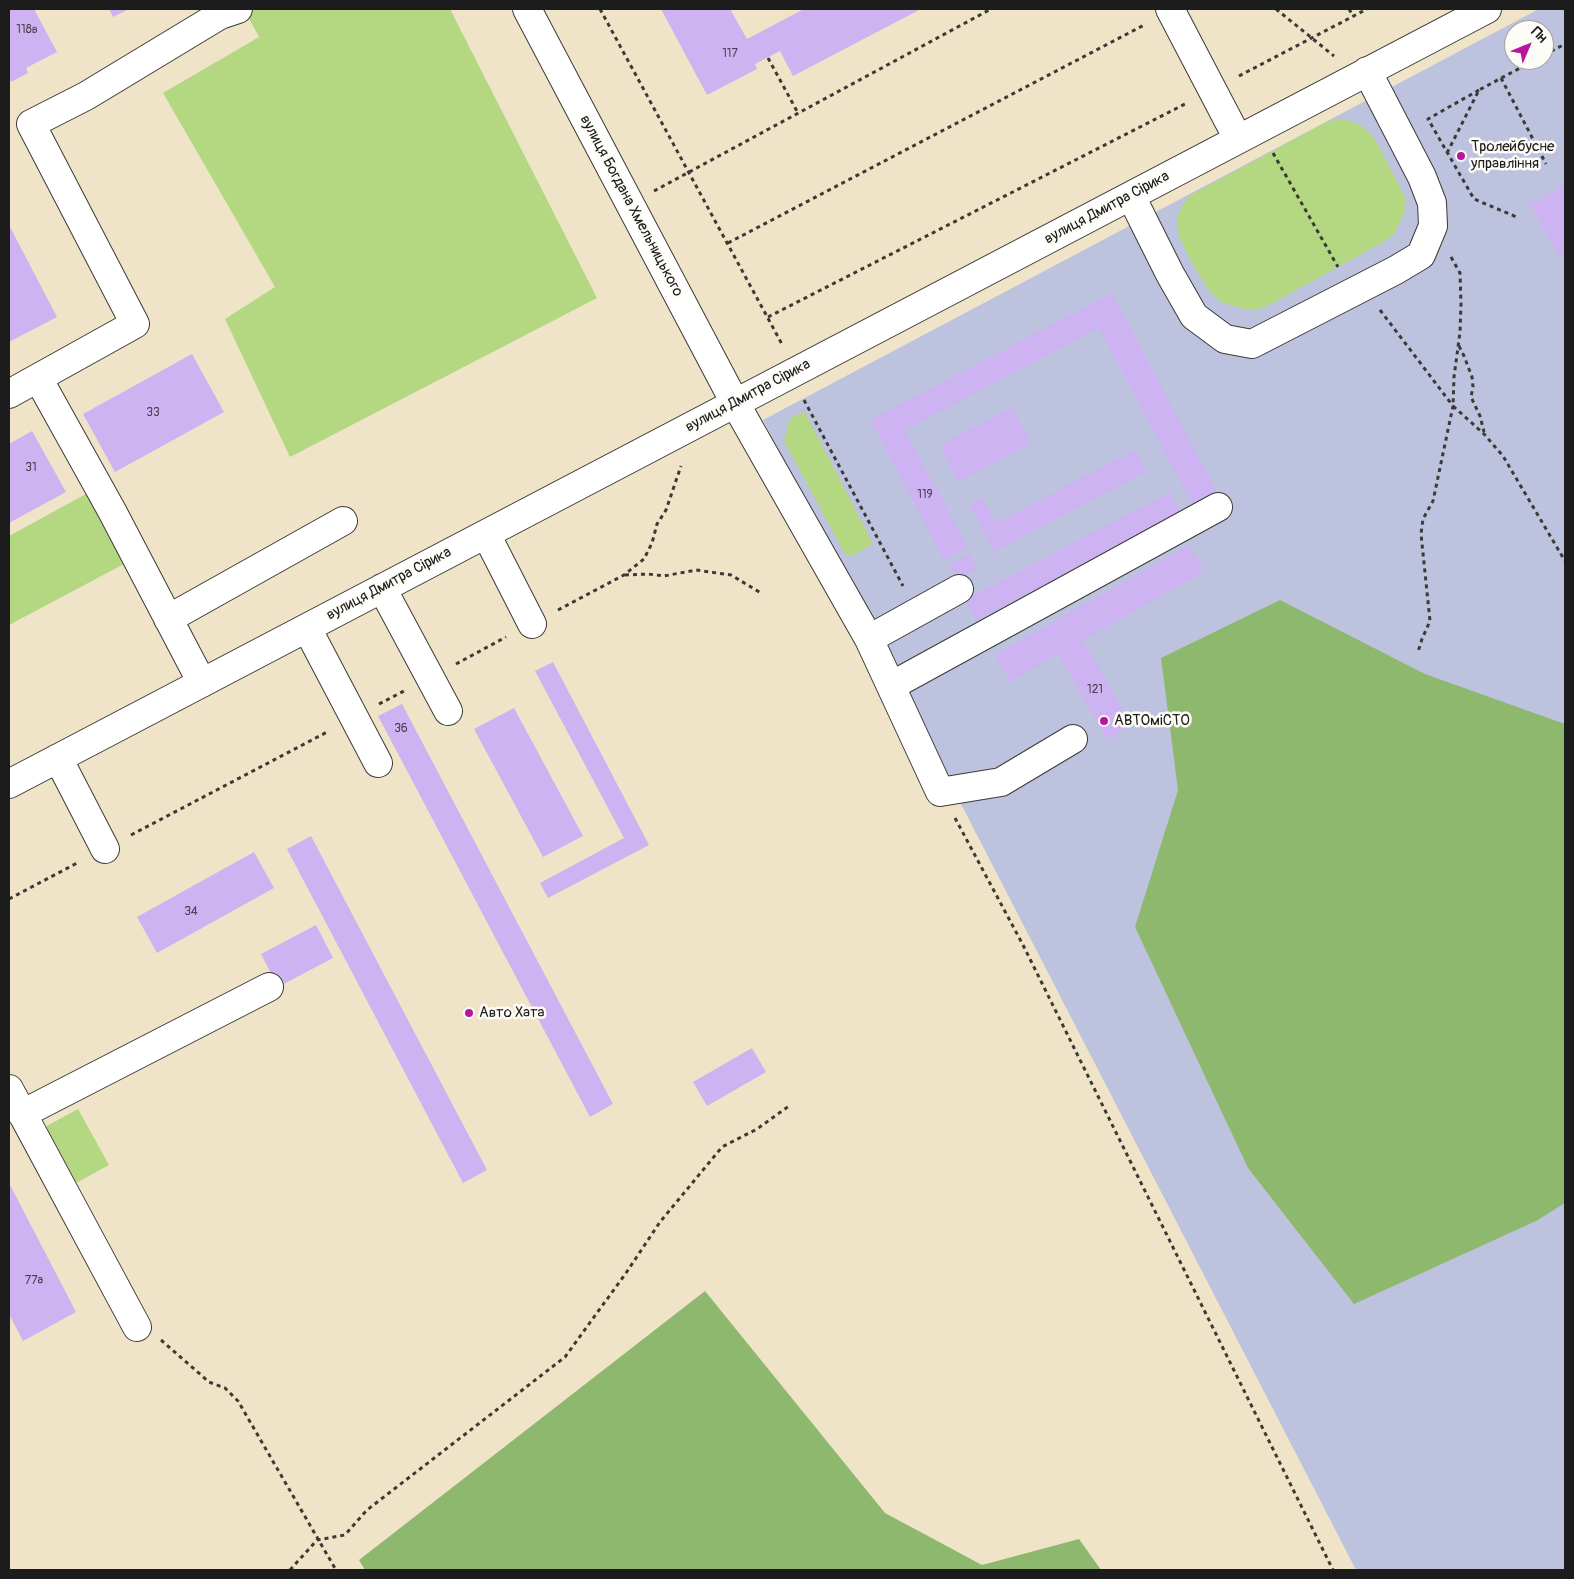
<!DOCTYPE html>
<html>
<head>
<meta charset="utf-8">
<style>
	body { margin:0 }
	#map { position:relative; width:1574px; height:1579px; overflow:hidden; background:#efe4c7; font-family:Pangolin,sans-serif }
	canvas { display:block }
	.frame { position:absolute; inset:0; border:10px solid #1c1c1c; pointer-events:none }
	.north { position:absolute; left:1504px; top:20px; width:50px; height:50px; box-sizing:border-box; background:#fdfcf7; border:1px solid #a3a29f; border-radius:50%; rotate:45deg; font-size:14px; font-weight:700; line-height:20px; text-align:center; color:#1c1c1c }
	.north::after { content:''; display:block; margin:auto; width:18px; height:22px; background:#b5179e; clip-path:polygon(50% 0,100% 100%,50% 72%,0 100%) }
</style>
</head>
<body>
<div id="map">
<canvas width="1574" height="1579"></canvas>
<div class="frame"></div>
<div class="north">Пн</div>
</div>
<script>
const g = document.querySelector('canvas').getContext('2d');
g.lineJoin = 'round';
function fill(path, color) { g.fillStyle = color; g.fill(path, 'evenodd'); }
const shape = rows => new Path2D(rows.map(r => 'M' + r).join(''));
function stroke(path, color, width, dash) { g.strokeStyle = color; g.lineWidth = width; g.lineCap = dash ? 'butt' : 'round'; g.setLineDash(dash || []); g.stroke(path); }
function drawText(font, color, halo, rows, align = 'center') {
  g.font = font + ' Pangolin,sans-serif'; g.lineWidth = 5; g.setLineDash([]); g.textBaseline = 'middle'; g.strokeStyle = halo; g.fillStyle = color; for (const [text, x, y, turn = 0] of rows) {
    g.save(); g.translate(x, y); g.rotate((+turn || 0) * Math.PI / 180); g.textAlign = isNaN(turn) ? turn : align; if (halo) g.strokeText(text, 0, 0); g.fillText(text, 0, 0); g.restore();
  }
}
fill(shape([
	[1539,9,1565,9,1565,1570,1356,1570,763,420],
	[1514,30,1544,30,1544,60,1514,60]
]), '#bdc3de');
fill(shape([
	[244,9,450,9,597,298,290,457,225,319,275,287,163,93,259,37],
	[1344,119,1360,125,1370,133,1377,143,1405,197,1405,211,1394,234,1383,242,1269,305,1258,309,1244,309,1221,302,1209,291,1187,254,1179,236,1177,227,1177,217,1183,204,1191,195,1328,121],
	[805,412,873,544,853,555,845,554,784,441,790,418],
	[86,494,124,564,9,625,9,536],
	[78,1109,109,1165,76,1183,45,1127]
]), '#b4d881');
fill(shape([
	[1280,600,1425,674,1565,724,1565,1203,1536,1221,1354,1304,1248,1168,1135,927,1178,790,1161,658],
	[705,1291,885,1513,982,1565,1079,1539,1101,1570,365,1570,359,1560]
]), '#8fb86f');
fill(shape([
	[9,9,34,9,57,52,26,68,28,73,11,82,9,77],
	[109,9,129,9,113,17],
	[661,9,730,9,747,39,804,9,921,9,793,76,780,51,755,64,757,69,707,95],
	[1565,185,1565,251,1558,255,1530,205],
	[9,225,57,317,9,342],
	[1112,293,1218,494,1194,507,1099,328,905,430,968,548,944,560,870,420],
	[192,354,224,412,115,472,83,414],
	[1012,407,1031,444,958,482,939,446],
	[32,431,66,492,9,523,9,444],
	[1135,450,1147,471,994,552,969,504,982,497,996,523],
	[1170,492,1181,513,976,621,965,600],
	[1189,545,1204,572,1083,640,1132,726,1107,740,1058,654,1010,682,995,655],
	[970,554,977,569,958,579,950,564],
	[553,662,649,845,548,898,540,883,624,838,535,671],
	[402,704,613,1104,590,1117,378,716],
	[514,708,583,836,543,857,474,729],
	[311,836,487,1170,463,1183,287,849],
	[254,852,274,888,157,953,137,917],
	[316,925,333,958,278,987,261,954],
	[752,1048,766,1072,707,1106,693,1082],
	[9,1183,76,1312,23,1341,9,1314]
]), '#cdb3f1');
const minor = shape([
	[527,9,735,403,869,639,940,792,1001,782,1073,739],
	[1170,9,1238,139],
	[1131,196,1170,274,1194,316,1225,339,1252,344,1396,270,1421,255,1433,226,1432,203,1422,177,1367,71],
	[38,378,112,511,202,683],
	[9,394,135,324,31,124,86,96,220,15,238,9],
	[486,534,532,624],
	[382,588,448,711],
	[168,619,343,521],
	[307,628,378,763],
	[869,639,959,589],
	[891,686,1218,507],
	[58,758,105,849],
	[9,784,1487,9],
	[9,1089,137,1327],
	[22,1114,269,987]
]);
stroke(minor, '#3c3a36', 30);
stroke(shape([
	[600,9,783,346],
	[1276,9,1334,56],
	[1349,9,1353,16],
	[1544,55,1565,44],
	[768,58,798,113],
	[1239,76,1367,9],
	[1501,78,1546,164],
	[1479,90,1428,119,1474,199,1519,218],
	[1273,153,1338,267],
	[1447,153,1479,90,1535,60],
	[654,191,991,9],
	[728,243,1146,24],
	[1451,257,1460,273,1461,304,1460,332,1454,377,1453,406,1484,434,1503,456,1565,561],
	[1380,310,1453,406,1433,501,1423,519,1421,534,1430,621,1422,639,1418,652],
	[768,317,1187,103],
	[1459,346,1464,356,1472,377,1473,387,1471,397,1480,416,1484,432],
	[804,400,903,586],
	[625,575,648,574,664,576,696,570,731,575,761,593],
	[558,610,624,575,644,559,652,543,657,524,666,510,681,466],
	[456,664,506,637],
	[379,704,404,691],
	[955,818,1023,945,1333,1570],
	[131,835,329,731],
	[9,899,79,862],
	[161,1340,209,1382,225,1388,238,1401,336,1570],
	[290,1570,317,1540,345,1535,367,1510,565,1357,626,1273,660,1222,722,1147,757,1129,789,1106]
]), '#3c3a36', 3, [4, 4]);
stroke(minor, '#fff', 28);
for (const [x, y, r, color] of [
	[1461,156,5,"#b5179e"],
	[1104,721,5,"#b5179e"],
	[469,1013,5,"#b5179e"]
]) { const dot = new Path2D(); dot.arc(x, y, r, 0, 2 * Math.PI); g.fillStyle = color; g.fill(dot); stroke(dot, '#fdfcf7', 2); }
drawText('12px', '#484251', null, [
	["118в",27,30],
	["117",730,54],
	["33",153,413],
	["31",31,468],
	["119",925,495],
	["121",1095,690],
	["36",401,729],
	["34",191,912],
	["77а",34,1281]
]);
drawText('15px', '#1c1c1c', '#fdfcf7', [
	["Тролейбусне",1471,147],
	["управління",1471,164],
	["АВТОміСТО",1114,721],
	["Авто Хата",479,1013]
], 'left');
drawText('15px', '#1c1c1c', '#fdfcf7', [
	["вулиця Богдана Хмельницького",631,206,62],
	["вулиця Дмитра Сірика",1107,208,-28],
	["вулиця Дмитра Сірика",748,396,-28],
	["вулиця Дмитра Сірика",389,584,-28]
]);
</script>
</body>
</html>
